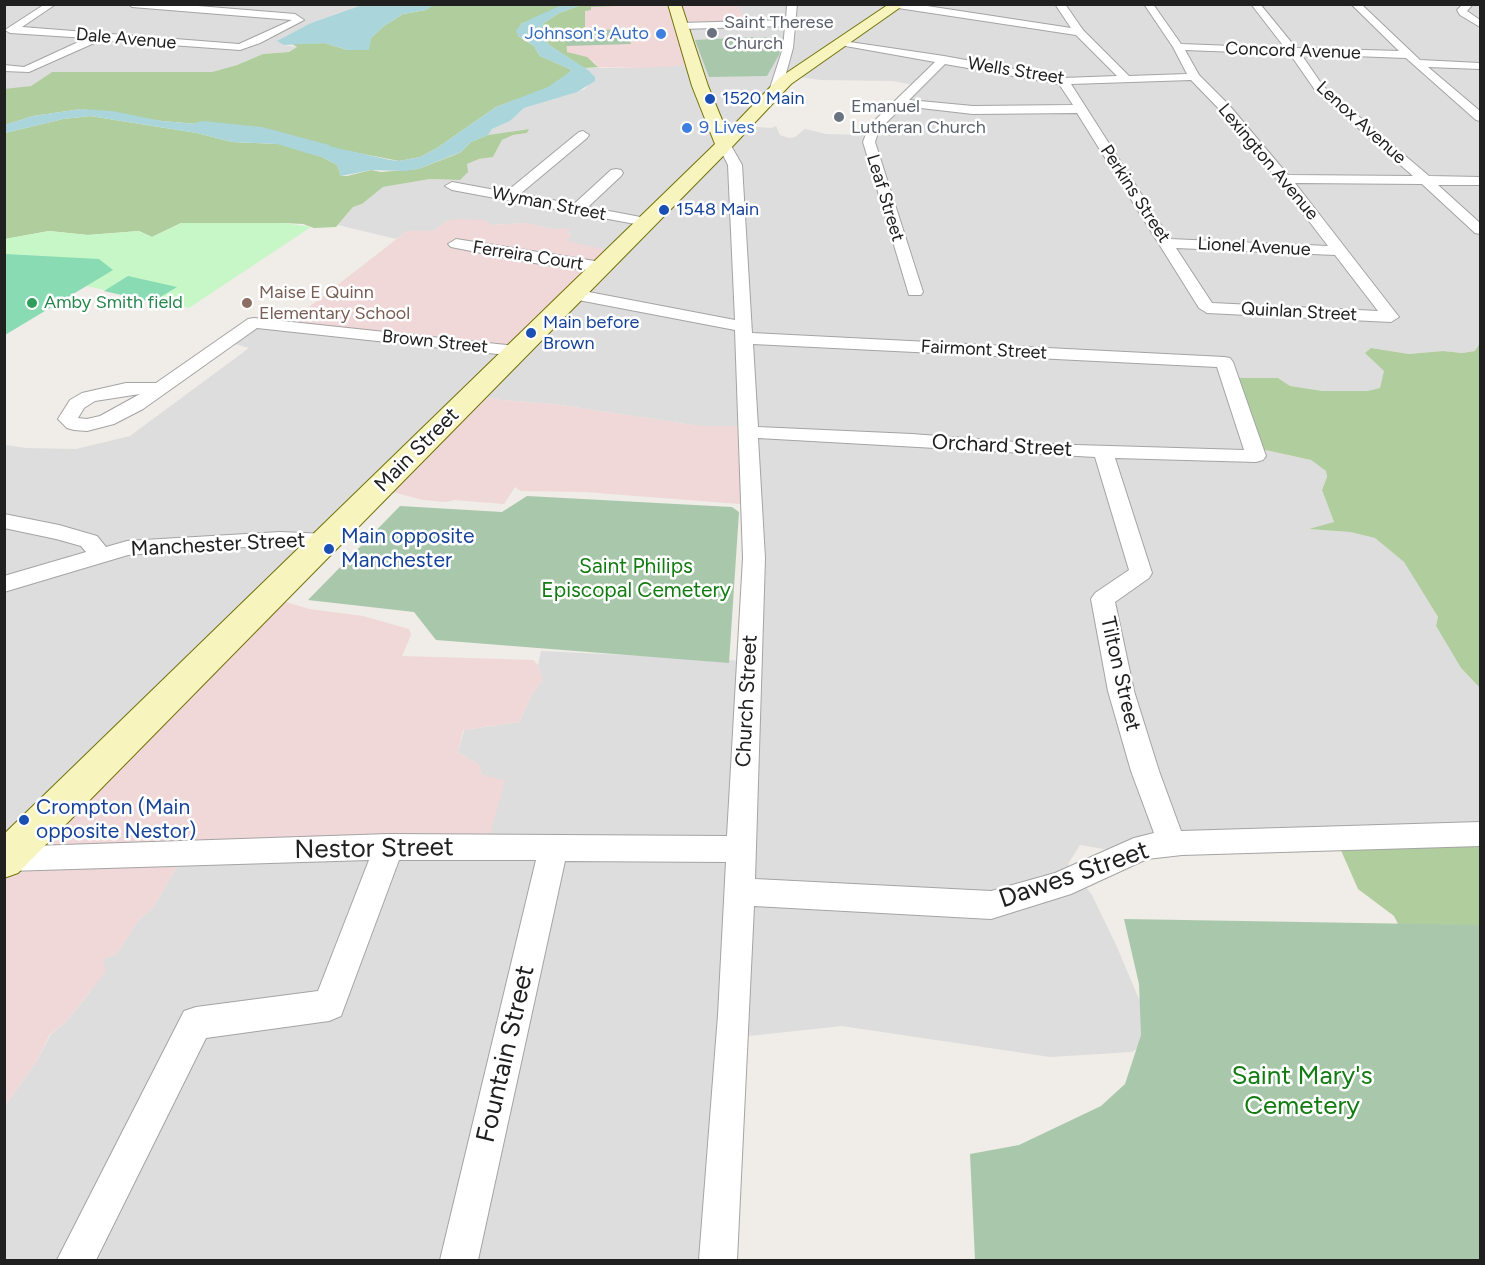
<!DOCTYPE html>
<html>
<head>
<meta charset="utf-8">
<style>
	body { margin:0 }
	#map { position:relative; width:1485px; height:1265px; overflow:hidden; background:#f0ece7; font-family:Figtree,sans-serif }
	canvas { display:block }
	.frame { position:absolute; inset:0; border:6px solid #202020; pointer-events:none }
</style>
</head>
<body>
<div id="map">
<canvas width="1485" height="1265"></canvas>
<div class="frame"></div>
</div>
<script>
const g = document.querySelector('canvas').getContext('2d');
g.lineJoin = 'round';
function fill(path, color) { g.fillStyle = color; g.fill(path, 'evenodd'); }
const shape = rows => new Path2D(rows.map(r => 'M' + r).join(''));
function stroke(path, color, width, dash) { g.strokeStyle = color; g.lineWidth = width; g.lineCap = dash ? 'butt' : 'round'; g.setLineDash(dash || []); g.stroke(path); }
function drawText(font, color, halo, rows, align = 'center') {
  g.font = font + ' Figtree,sans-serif'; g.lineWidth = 5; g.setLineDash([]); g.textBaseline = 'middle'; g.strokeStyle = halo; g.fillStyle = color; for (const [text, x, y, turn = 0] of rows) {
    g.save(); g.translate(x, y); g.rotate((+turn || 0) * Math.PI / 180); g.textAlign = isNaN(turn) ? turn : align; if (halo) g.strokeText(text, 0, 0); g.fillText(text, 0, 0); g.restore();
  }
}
fill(shape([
	[4,5,362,5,311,23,284,45,297,47,289,52,263,54,237,65,212,72,52,72,31,86,9,90,4,89],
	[737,5,1480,5,1480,344,1476,351,1462,353,1443,351,1409,354,1371,348,1366,353,1385,371,1380,388,1367,391,1324,391,1290,386,1278,378,1261,449,1311,460,1326,471,1327,477,1322,490,1334,522,1312,529,1350,532,1375,538,1404,562,1438,617,1436,626,1461,668,1480,688,1480,834,1336,839,1127,853,1080,845,1068,864,1092,895,1117,947,1155,1037,1132,1052,1050,1057,842,1026,730,1038,728,1183,723,1260,5,1260,5,1106,38,1059,51,1034,66,1022,90,992,103,959,117,954,137,922,154,906,184,855,481,774,479,765,458,752,464,730,519,722,532,695,543,680,538,665,541,651,747,661,748,426,699,426,554,404,500,400,476,395,5,862,5,445,26,448,76,449,130,436,249,348,228,342,252,325,281,325,566,241,571,234,566,233,570,229,553,229,526,223,492,225,447,221,433,231,407,231,396,239,338,225,353,207,362,204,383,187,430,179,460,180,467,164,479,159,493,157,502,140,513,135,527,133,528,129,488,135,492,129,510,121,524,108,585,89,595,77,584,68,643,68,681,27,746,22],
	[793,76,820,80,893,81,913,85,871,135,826,134,805,129,795,137,789,138,780,135,776,126,771,128,747,126]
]), '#dedddd');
fill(shape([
	[640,4,737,5,747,23,682,26,692,65,643,68,598,67,594,62,567,52,567,46,629,29,591,31,585,29,585,10,590,7],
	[457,219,484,220,492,225,526,223,553,229,571,228,566,233,572,235,567,241,615,252,518,349,286,325,407,231,433,231,447,221],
	[476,395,500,400,554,404,699,426,749,426,752,505,585,492,521,491,515,487,504,504,454,500,446,502,423,500,381,489],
	[273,598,309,609,363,616,409,629,411,635,402,656,533,660,538,665,543,680,532,695,519,722,463,730,458,752,479,765,481,774,505,781,488,842,184,855,154,906,137,922,117,954,103,959,106,971,66,1022,50,1034,38,1059,5,1106,5,862]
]), '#f0d7d8');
fill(shape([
	[434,4,564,5,521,24,518,36,534,46,540,56,570,69,570,72,548,88,496,107,437,148,420,157,399,161,220,126,162,121,81,109,33,116,5,125,4,89,31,86,52,72,212,72,237,65,263,54,289,52,297,47,292,44,325,43,347,50,368,50,371,38,384,26,403,14,426,10],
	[581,5,640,5,591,7,591,10,585,11,585,28,591,31,566,32,567,52,587,57,598,67,602,67,584,68,549,45,540,32,544,23,559,13],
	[90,116,197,133,232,142,279,144,322,157,337,165,341,176,347,176,371,170,381,172,418,169,452,156,461,152,471,142,488,135,529,129,527,133,513,135,502,140,493,157,479,159,467,164,468,172,460,180,430,179,383,187,362,204,353,207,336,227,314,228,303,224,285,223,181,223,152,237,139,231,88,235,49,231,5,239,5,133,63,119],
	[1480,343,1480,688,1461,668,1436,626,1438,617,1404,562,1375,538,1350,532,1309,529,1334,522,1322,490,1327,477,1326,471,1311,460,1261,449,1239,378,1278,378,1290,386,1323,391,1367,391,1380,388,1384,371,1365,353,1371,348,1409,354,1443,351,1462,353,1475,351],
	[1480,834,1480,1036,1432,991,1394,916,1358,889,1336,839]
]), '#b0cd9e');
fill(shape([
	[629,29,631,44,566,46,566,31],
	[754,37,783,38,779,55,767,76,709,77,695,40],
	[527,496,732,507,739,512,729,663,436,640,414,612,308,600,400,506,502,512],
	[1124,919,1480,925,1480,1260,975,1260,970,1154,1019,1145,1101,1106,1125,1084,1141,1035,1139,984]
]), '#a9c8ab');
fill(shape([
	[181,223,285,223,311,227,189,308,86,286,5,333,5,239,49,231,88,235,139,231,152,237]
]), '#c7f7c7');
fill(shape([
	[5,254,99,259,113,270,5,335],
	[128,276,177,287,152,302,104,291]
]), '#89dbb3');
fill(shape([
	[564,4,581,5,559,13,544,23,540,32,549,45,588,70,595,77,595,81,577,92,524,108,510,121,492,129,488,135,471,142,461,152,418,169,405,171,371,170,341,176,337,165,322,157,279,144,232,142,197,133,90,116,63,119,5,133,5,125,33,116,81,109,112,111,162,121,220,126,302,140,390,160,399,161,420,157,437,148,496,107,548,87,570,72,570,69,540,56,534,46,518,36,516,31,521,24,533,18],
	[362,5,434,5,426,10,403,14,384,26,371,38,369,50,347,50,325,43,284,45,277,41,311,23]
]), '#a9d5db');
fill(shape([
	[202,121,262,127,329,145,332,150,329,155,321,157,260,139,195,131,192,127,195,123,202,121]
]), '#a9d5db');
const street = shape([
	[45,4,56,4,22,27,239,44,292,20,132,7,128,4,174,4,295,14,304,20,260,43,240,50,101,40,29,72,4,71,4,65,24,67,87,38,10,33,5,30,45,4],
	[787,4,797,4,793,48,782,88,776,91,770,88,783,48,785,26,681,29,676,26,681,23,786,20,787,4],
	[914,4,1071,28,1055,4,1065,4,1083,30,1129,76,1187,74,1173,47,1144,4,1153,4,1181,44,1285,48,1251,4,1260,4,1296,48,1399,51,1351,4,1361,4,1420,60,1480,63,1480,69,1428,67,1480,111,1480,121,1476,120,1406,58,1301,54,1323,86,1429,176,1480,177,1480,185,1438,185,1480,223,1480,234,1475,233,1422,184,1295,183,1399,317,1391,322,1207,313,1199,308,1077,113,973,114,903,106,879,130,875,142,923,292,921,295,909,295,863,142,869,126,935,62,840,45,835,42,836,40,944,56,1063,78,1117,76,1076,35,898,8,893,5,914,4],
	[1185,50,1290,54,1315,90,1413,176,1288,175,1229,105,1199,75,1185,50],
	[945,64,1059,84,1073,105,973,106,909,100,945,64],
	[1191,80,1221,111,1267,166,1328,246,1170,239,1071,84,1191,80],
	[1176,248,1335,255,1378,311,1212,303,1176,248],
	[1463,4,1473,4,1467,11,1480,20,1480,27,1460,15,1457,10,1463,4],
	[583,131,589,135,587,138,520,194,574,204,611,170,616,169,621,170,623,173,621,176,588,207,651,219,653,222,651,225,646,226,452,190,445,186,452,182,506,192,579,132,583,131],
	[724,141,729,142,742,165,752,333,1224,357,1230,358,1233,362,1266,456,1263,460,1256,462,1115,458,1152,573,1149,578,1115,602,1134,691,1159,771,1181,831,1480,822,1480,846,1182,855,1147,859,1071,894,991,919,754,906,737,1260,699,1260,718,1015,726,862,565,861,478,1260,440,1260,536,860,399,860,341,1016,329,1021,206,1038,96,1260,57,1260,184,1011,196,1007,318,991,369,860,8,871,4,869,4,847,389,834,727,836,743,558,735,330,573,299,565,294,573,289,735,320,728,165,718,145,724,141],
	[753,344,1217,367,1244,450,1042,444,912,434,758,427,753,344],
	[758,438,1095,457,1129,570,1095,593,1091,599,1108,691,1131,771,1154,833,1134,838,1055,873,991,891,755,879,765,558,758,438],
	[456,239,601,262,609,267,601,272,527,262,451,247,448,244,456,239],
	[254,318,516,346,522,347,525,351,522,355,516,356,257,328,143,409,114,424,87,431,74,430,67,428,58,419,70,400,82,393,126,383,156,383,248,319,254,318],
	[140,394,100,416,87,419,78,418,84,408,95,401,140,394],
	[4,514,59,525,97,536,106,547,127,541,280,532,328,534,336,536,339,541,336,546,328,548,280,546,219,548,128,555,4,592,4,576,86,552,81,546,56,539,4,528,4,514]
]);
const secondary = shape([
	[668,4,681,4,708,86,727,132,779,78,889,4,905,4,791,84,730,149,18,873,4,878,4,834,715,144,692,86,668,4]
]);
stroke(street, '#a4a4a4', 2);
stroke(secondary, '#72730a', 2);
fill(street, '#fff');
fill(secondary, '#f7f4be');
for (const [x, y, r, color] of [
	[712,33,6,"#6b7280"],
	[661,34,6,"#3f7fe0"],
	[710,99,6,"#1a4fb4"],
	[839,117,6,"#6b7280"],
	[687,128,6,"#3f7fe0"],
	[664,210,6,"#1a4fb4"],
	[32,303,6,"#2e9e5b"],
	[247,303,6,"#8d6e63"],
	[531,333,6,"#1a4fb4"],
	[329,549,6,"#1a4fb4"],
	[24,820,6,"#1a4fb4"]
]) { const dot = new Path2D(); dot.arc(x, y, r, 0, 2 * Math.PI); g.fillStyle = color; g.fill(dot); stroke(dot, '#fff', 2); }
drawText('18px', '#5b616d', '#fff', [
	["Saint Therese",724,23],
	["Church",724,44],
	["Emanuel",851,107],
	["Lutheran Church",851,128]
], 'left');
drawText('18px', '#366cbe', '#fff', [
	["Johnson's Auto",649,34],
	["9 Lives",699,128,"left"]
], 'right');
drawText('18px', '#202020', '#fff', [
	["Dale Avenue",126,39,5],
	["Concord Avenue",1293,51,2],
	["Wells Street",1016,71,9],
	["Lenox Avenue",1361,123,42],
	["Lexington Avenue",1268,162,50],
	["Perkins Street",1135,194,57],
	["Leaf Street",885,198,73],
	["Wyman Street",549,204,11],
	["Lionel Avenue",1254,247,3],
	["Ferreira Court",528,256,9],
	["Quinlan Street",1299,312,3],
	["Brown Street",435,342,6],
	["Fairmont Street",984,350,3]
]);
drawText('18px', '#164399', '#fff', [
	["1520 Main",722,99],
	["1548 Main",676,210],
	["Main before",543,323],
	["Brown",543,344]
], 'left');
drawText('18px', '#785e54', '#fff', [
	["Maise E Quinn",259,293],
	["Elementary School",259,314]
], 'left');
drawText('18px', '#27864d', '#fff', [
	["Amby Smith field",44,303]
], 'left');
drawText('21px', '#202020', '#fff', [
	["Orchard Street",1002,446,3],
	["Main Street",417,450,-45],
	["Manchester Street",218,545,-3],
	["Tilton Street",1120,674,77],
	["Church Street",747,701,-87]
]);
drawText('21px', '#164399', '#fff', [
	["Main opposite",341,537],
	["Manchester",341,561],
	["Crompton (Main",36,808],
	["opposite Nestor)",36,832]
], 'left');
drawText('21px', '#127b11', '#fff', [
	["Saint Philips",636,567],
	["Episcopal Cemetery",636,591]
]);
drawText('26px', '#202020', '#fff', [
	["Nestor Street",374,849,-1],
	["Dawes Street",1074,875,-19],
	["Fountain Street",506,1054,-77]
]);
drawText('26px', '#127b11', '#fff', [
	["Saint Mary's",1302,1076],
	["Cemetery",1302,1106]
]);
</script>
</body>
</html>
